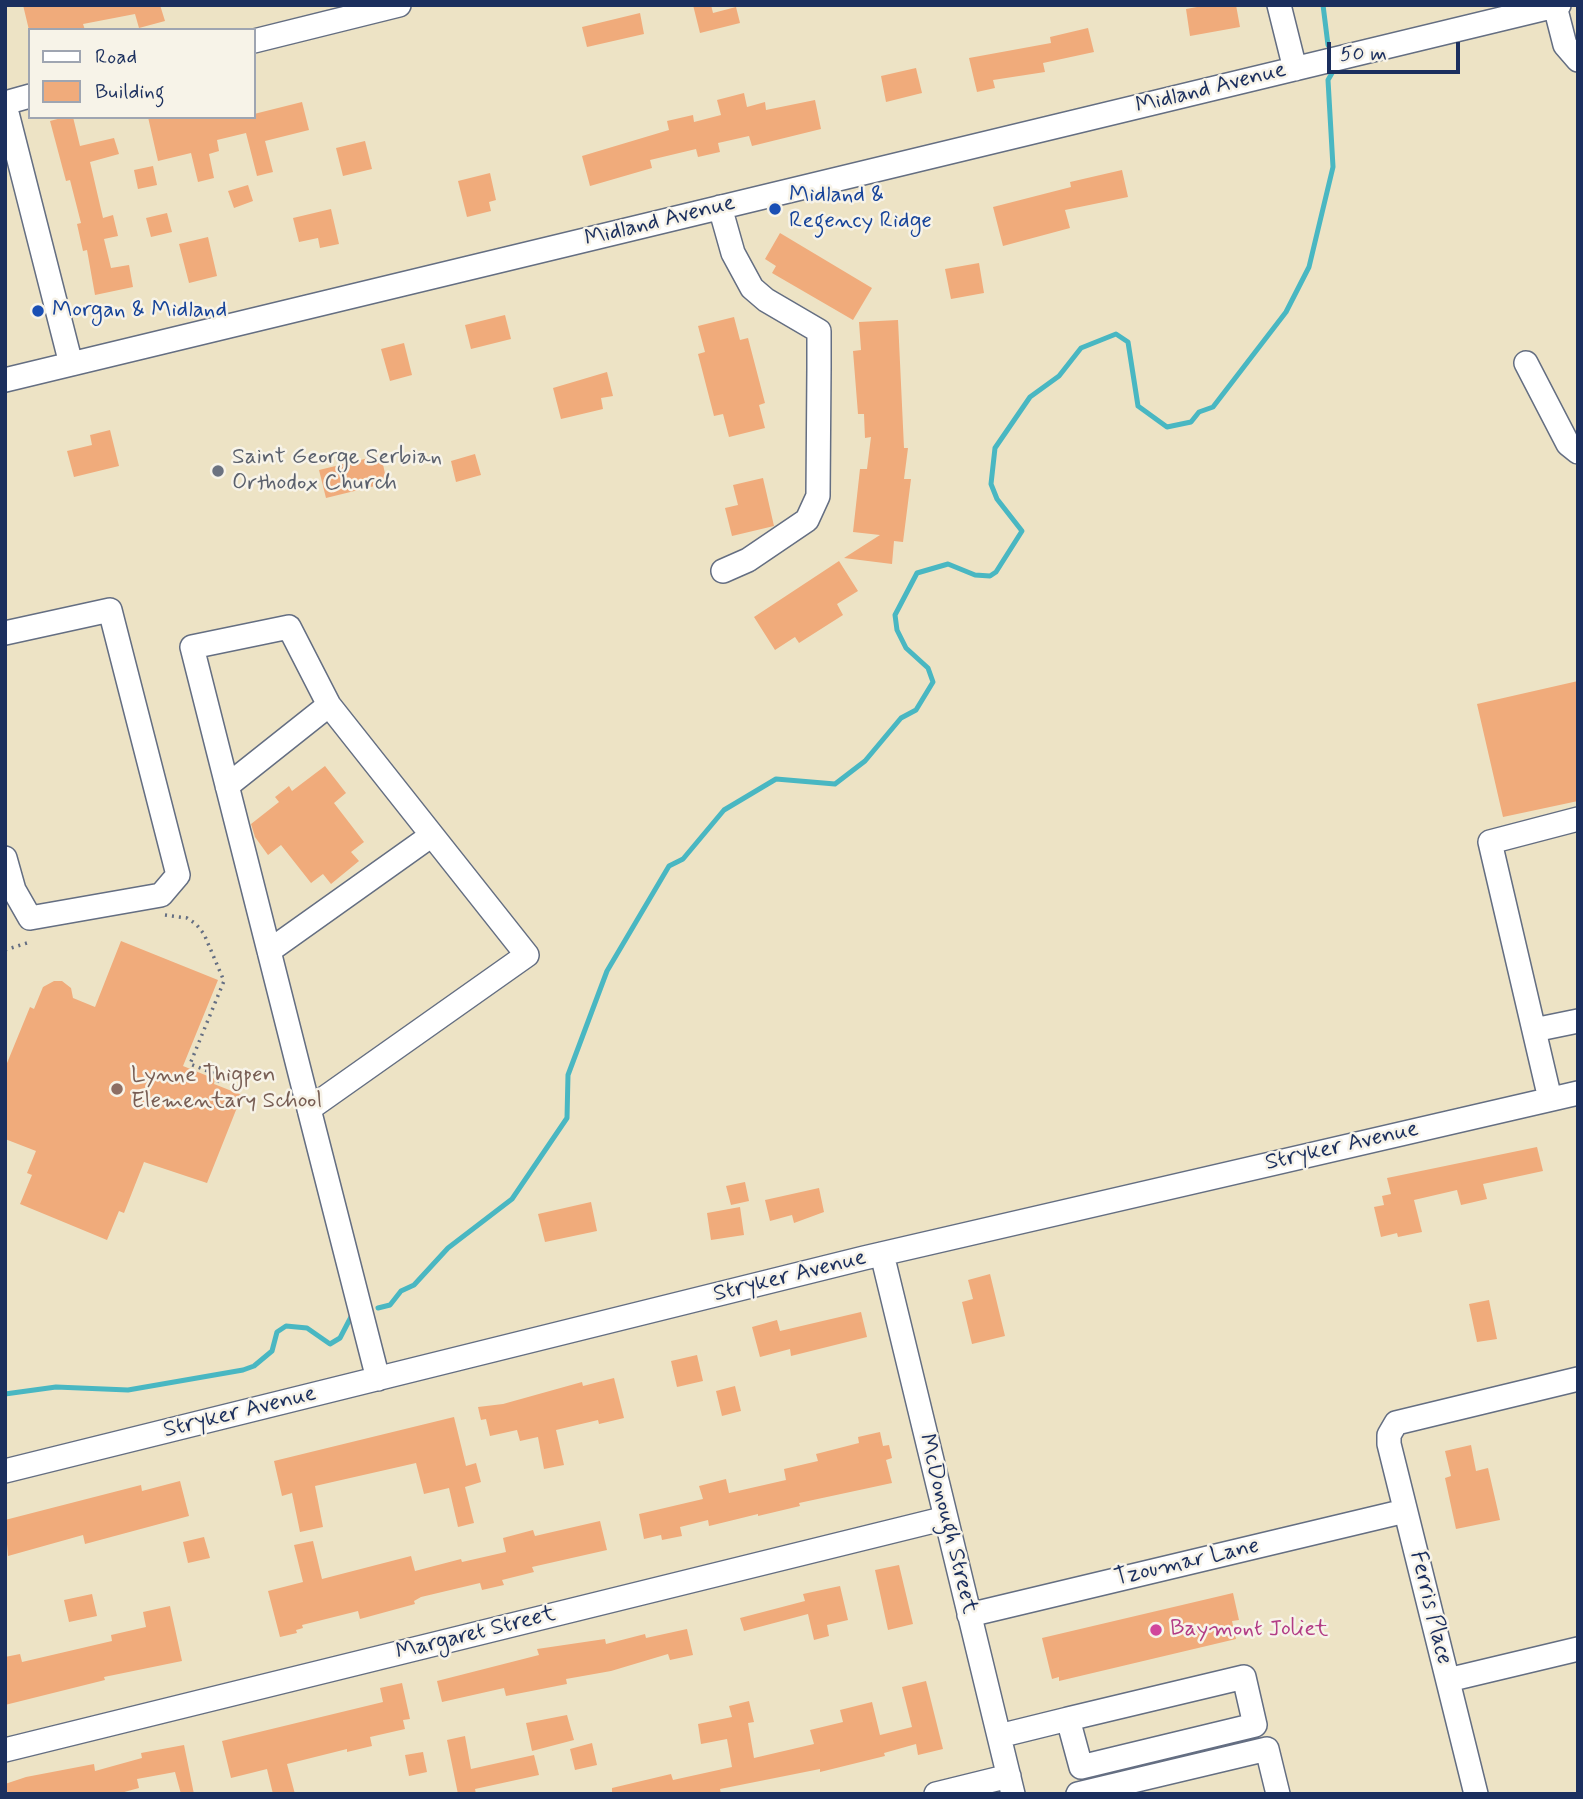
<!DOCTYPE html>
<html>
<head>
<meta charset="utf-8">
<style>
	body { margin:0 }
	#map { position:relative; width:1583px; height:1799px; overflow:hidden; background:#ede3c5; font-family:Mynerve,sans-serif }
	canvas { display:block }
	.frame { position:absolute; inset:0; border:7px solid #1b2f5e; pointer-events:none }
	.legend { position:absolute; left:28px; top:28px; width:228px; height:91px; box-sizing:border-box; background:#f7f3e8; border:2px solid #9fa5b1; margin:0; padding:9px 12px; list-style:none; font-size:21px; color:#1b2f5e }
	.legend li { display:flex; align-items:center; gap:14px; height:35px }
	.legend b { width:35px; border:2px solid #9fa5b1 }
	.scale { position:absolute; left:1327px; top:42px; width:133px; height:32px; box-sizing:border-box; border:4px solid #1b2f5e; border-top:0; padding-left:9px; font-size:21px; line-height:24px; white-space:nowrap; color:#1b2f5e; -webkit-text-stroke:5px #f7f3e8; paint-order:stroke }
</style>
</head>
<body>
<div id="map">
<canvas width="1583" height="1799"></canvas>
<div class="frame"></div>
<ul class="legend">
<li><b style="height:9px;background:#fff"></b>Road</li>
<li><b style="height:19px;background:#f0ab7b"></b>Building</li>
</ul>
<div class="scale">50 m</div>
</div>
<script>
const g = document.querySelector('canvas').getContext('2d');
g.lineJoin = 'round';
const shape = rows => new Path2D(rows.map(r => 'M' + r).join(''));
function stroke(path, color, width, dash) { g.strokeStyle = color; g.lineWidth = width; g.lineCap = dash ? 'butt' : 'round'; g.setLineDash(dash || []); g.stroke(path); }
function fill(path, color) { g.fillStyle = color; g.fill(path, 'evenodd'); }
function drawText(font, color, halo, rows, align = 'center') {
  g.font = font + ' Mynerve,sans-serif'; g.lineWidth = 5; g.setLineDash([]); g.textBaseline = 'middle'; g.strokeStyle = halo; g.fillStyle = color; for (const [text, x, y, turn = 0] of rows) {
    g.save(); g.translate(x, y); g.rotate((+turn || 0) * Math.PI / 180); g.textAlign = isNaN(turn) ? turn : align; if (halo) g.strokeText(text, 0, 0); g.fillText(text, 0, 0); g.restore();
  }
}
stroke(shape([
	[1323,5,1328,45],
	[378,1308,390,1305,401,1291,414,1285,448,1248,512,1199,567,1118,568,1075,607,971,669,866,683,859,724,810,776,779,835,784,865,761,901,718,916,710,933,682,928,668,906,648,897,630,895,615,917,573,948,564,975,575,990,576,996,572,1022,531,997,499,991,484,995,448,1030,397,1059,376,1081,348,1116,334,1128,342,1138,406,1167,427,1191,422,1199,412,1213,407,1286,312,1309,267,1333,167,1328,80,1332,73],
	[5,1394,56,1387,128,1390,243,1370,254,1366,272,1351,277,1332,286,1326,307,1328,330,1344,340,1338,352,1315]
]), '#49b7c2', 5);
fill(shape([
	[23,5,160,5,165,21,139,28,135,14,83,24,85,30,29,30],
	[693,5,711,5,713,13,736,7,740,23,700,33],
	[1208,5,1236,5,1240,27,1190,36,1186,9],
	[640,13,644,34,587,47,582,27],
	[1088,28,1094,52,1043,63,1045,72,993,80,995,88,977,92,969,58,1051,43,1050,37],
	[916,68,922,93,886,102,881,76],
	[744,93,747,107,765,102,766,110,815,100,821,129,752,146,749,136,718,143,720,152,698,157,696,149,650,160,652,168,590,186,582,156,669,130,667,121,693,115,694,122,721,115,717,100],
	[302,102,309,130,265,141,273,172,257,176,246,133,217,140,219,151,209,154,214,178,198,182,191,153,158,161,148,117,254,117,254,114],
	[65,117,73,117,80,146,114,138,119,154,90,162,103,218,113,215,118,236,104,239,111,268,129,265,133,287,95,295,87,250,83,251,77,224,81,223,70,180,66,181,50,121],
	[365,141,372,169,343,176,336,148],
	[153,166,157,185,138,189,134,170],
	[1122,170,1128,197,1065,210,1070,228,1003,246,993,207,1071,187,1070,182],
	[490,173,496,200,489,202,491,211,467,217,458,181],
	[248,185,253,201,234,208,228,191],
	[331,209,339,244,320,248,318,238,299,242,293,218],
	[167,213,172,232,151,237,146,218],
	[780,233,872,288,853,320,772,273,776,266,765,259],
	[208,237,217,276,189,283,179,244],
	[979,263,984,293,951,299,945,269],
	[505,315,511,339,471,349,465,325],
	[734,317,740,340,748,338,765,403,759,405,765,428,729,437,723,414,714,416,698,354,705,352,698,326],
	[898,320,904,448,908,448,904,479,911,479,903,542,894,541,892,564,844,558,880,535,853,532,860,469,867,469,871,437,865,438,864,414,858,414,853,351,861,350,859,322],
	[404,343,412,375,390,381,381,349],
	[607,372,613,396,601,398,603,409,561,419,553,388],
	[110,430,119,466,74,477,67,451,92,445,90,435],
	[475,454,481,475,456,482,451,461],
	[381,455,387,483,326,498,319,470],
	[763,478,774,526,732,536,725,508,738,505,733,485],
	[839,561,858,591,837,604,843,615,799,643,795,637,775,650,754,617],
	[1578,681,1578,801,1503,817,1477,704],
	[325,766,346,793,334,803,364,842,351,852,359,861,331,884,323,874,311,883,281,845,268,855,255,837,251,824,279,802,275,797,289,786,292,791],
	[121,941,218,980,183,1066,215,1079,214,1084,242,1095,207,1183,144,1162,124,1213,119,1211,107,1240,20,1204,32,1175,27,1173,36,1151,5,1139,5,1068,30,1007,34,1009,43,987,54,981,62,981,71,988,73,998,95,1007],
	[1537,1147,1543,1171,1483,1184,1487,1199,1461,1205,1457,1190,1414,1200,1422,1232,1398,1237,1397,1233,1381,1237,1374,1207,1384,1205,1382,1196,1391,1194,1387,1178],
	[745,1182,749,1201,731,1205,726,1186],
	[819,1188,824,1212,794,1223,792,1215,770,1221,765,1200],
	[591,1202,597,1231,545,1242,538,1214],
	[740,1207,744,1235,711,1240,707,1213],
	[990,1274,1005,1336,972,1344,962,1302,973,1299,968,1280],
	[1489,1300,1497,1339,1477,1342,1469,1304],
	[861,1312,867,1337,791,1356,790,1349,760,1357,752,1327,777,1320,780,1331],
	[697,1355,703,1381,677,1387,671,1361],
	[614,1378,624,1418,599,1424,598,1420,556,1430,564,1465,544,1469,538,1437,520,1441,517,1430,490,1436,486,1419,481,1420,478,1407,503,1404,582,1382,583,1386],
	[735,1386,741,1411,722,1416,716,1391],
	[454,1417,466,1466,476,1463,481,1482,465,1487,474,1523,458,1527,449,1488,424,1494,416,1463,315,1486,323,1527,300,1532,292,1493,282,1496,274,1461],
	[880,1432,883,1446,889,1445,892,1458,886,1460,892,1483,799,1503,800,1506,758,1516,758,1514,709,1526,708,1520,680,1527,682,1536,662,1540,661,1535,644,1539,639,1514,703,1499,699,1486,726,1479,729,1493,786,1480,784,1469,818,1461,816,1454,859,1443,858,1437],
	[1471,1445,1476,1471,1488,1468,1500,1520,1456,1529,1445,1478,1451,1476,1445,1451],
	[180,1481,189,1516,85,1544,83,1535,8,1556,5,1520,141,1485,142,1491],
	[600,1521,607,1550,532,1567,534,1572,502,1580,504,1585,482,1590,480,1583,421,1597,414,1601,415,1604,360,1619,358,1611,302,1625,303,1628,296,1630,297,1633,280,1637,268,1591,303,1582,294,1545,313,1541,322,1579,411,1556,415,1571,461,1559,462,1562,506,1552,503,1538,533,1530,535,1536],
	[204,1537,210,1558,188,1563,183,1542],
	[899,1565,913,1624,888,1630,875,1570],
	[840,1586,848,1620,827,1625,829,1636,814,1640,808,1614,744,1631,740,1618,805,1601,803,1594],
	[1233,1593,1239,1620,1232,1621,1236,1639,1059,1681,1059,1677,1052,1679,1042,1638],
	[92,1594,97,1616,69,1622,64,1600],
	[170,1606,182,1661,104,1677,105,1680,5,1705,5,1657,20,1654,22,1662,112,1641,111,1635,146,1627,143,1612],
	[687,1629,693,1655,670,1660,668,1654,611,1671,566,1679,567,1684,506,1696,504,1688,442,1702,437,1681,539,1655,537,1649,605,1639,606,1644,645,1634,646,1638],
	[926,1681,943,1749,918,1755,916,1744,884,1753,885,1756,820,1772,820,1769,720,1789,721,1794,612,1794,612,1788,671,1774,673,1780,732,1767,727,1739,701,1744,698,1724,732,1717,729,1706,749,1701,754,1722,748,1723,754,1758,814,1744,810,1730,843,1722,840,1710,872,1702,880,1735,912,1727,902,1687],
	[402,1683,410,1719,403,1720,405,1729,370,1737,372,1746,347,1752,347,1749,287,1764,295,1794,273,1794,267,1769,231,1778,222,1741,383,1702,380,1688],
	[567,1715,574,1740,532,1751,526,1723],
	[465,1736,471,1769,534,1755,539,1775,475,1789,476,1794,458,1794,447,1740],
	[592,1743,597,1765,575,1770,570,1749],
	[184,1745,194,1794,181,1794,175,1772,137,1779,139,1788,117,1794,5,1794,5,1784,26,1777,94,1764,95,1771,142,1758,141,1753],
	[423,1752,427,1772,409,1776,405,1755]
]), '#f0ab7b');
const minor = shape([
	[1279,5,1295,69],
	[1555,6,1565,45,1578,60],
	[254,41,399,5],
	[5,103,30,96],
	[5,105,71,364],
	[720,207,733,253,752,288,766,300,819,331,819,368,818,496,807,520,748,560,723,571],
	[1526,363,1568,444,1578,452],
	[5,380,1559,5],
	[5,633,110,610,178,875,161,895,30,918,14,890,5,858],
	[227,786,329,705],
	[269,951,432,835],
	[1534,1030,1578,1021],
	[1550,1099,1490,842,1578,819],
	[309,1109,527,955,329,705,289,627,192,647,309,1109,378,1379],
	[882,1254,1013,1794],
	[5,1471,864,1258,1578,1093],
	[969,1615,1405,1511],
	[1448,1680,1578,1649],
	[999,1736,1068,1719,1081,1767,1255,1725,1244,1677,1068,1719],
	[5,1750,946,1518],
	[936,1794,1009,1776],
	[1078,1794,1267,1749,1278,1794],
	[1476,1794,1389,1444,1389,1435,1396,1423,1578,1379]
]);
stroke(minor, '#646e82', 26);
stroke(shape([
	[165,915,187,918,196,924,204,934,224,981,190,1064,220,1076,217,1083],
	[5,950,30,942]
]), '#646e82', 3.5, [2, 5]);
stroke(minor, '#fff', 23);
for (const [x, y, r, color] of [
	[775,209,7,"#1a4fb4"],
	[38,311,7,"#1a4fb4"],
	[218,471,7,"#6b7280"],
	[117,1089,7,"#8d6e63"],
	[1156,1630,7,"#d1479c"]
]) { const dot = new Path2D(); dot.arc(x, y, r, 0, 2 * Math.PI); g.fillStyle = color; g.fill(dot); stroke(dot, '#f7f3e8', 2.5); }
drawText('23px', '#1b2f5e', '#f7f3e8', [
	["Midland Avenue",1211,89,-14],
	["Midland Avenue",660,222,-14],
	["Stryker Avenue",1342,1147,-13],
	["Stryker Avenue",790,1277,-14],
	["Stryker Avenue",240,1413,-14],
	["McDonough Street",947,1524,76],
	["Tzoumar Lane",1187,1563,-13],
	["Ferris Place",1430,1608,76],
	["Margaret Street",476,1634,-14]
]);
drawText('23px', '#164399', '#f7f3e8', [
	["Midland &",789,196],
	["Regency Ridge",789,222],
	["Morgan & Midland",52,311]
], 'left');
drawText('23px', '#5b616d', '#f7f3e8', [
	["Saint George Serbian",232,458],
	["Orthodox Church",232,484]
], 'left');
drawText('23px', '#785e54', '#f7f3e8', [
	["Lynne Thigpen",131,1076],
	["Elementary School",131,1102]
], 'left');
drawText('23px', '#b23c85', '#f7f3e8', [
	["Baymont Joliet",1170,1630]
], 'left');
</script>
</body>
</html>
